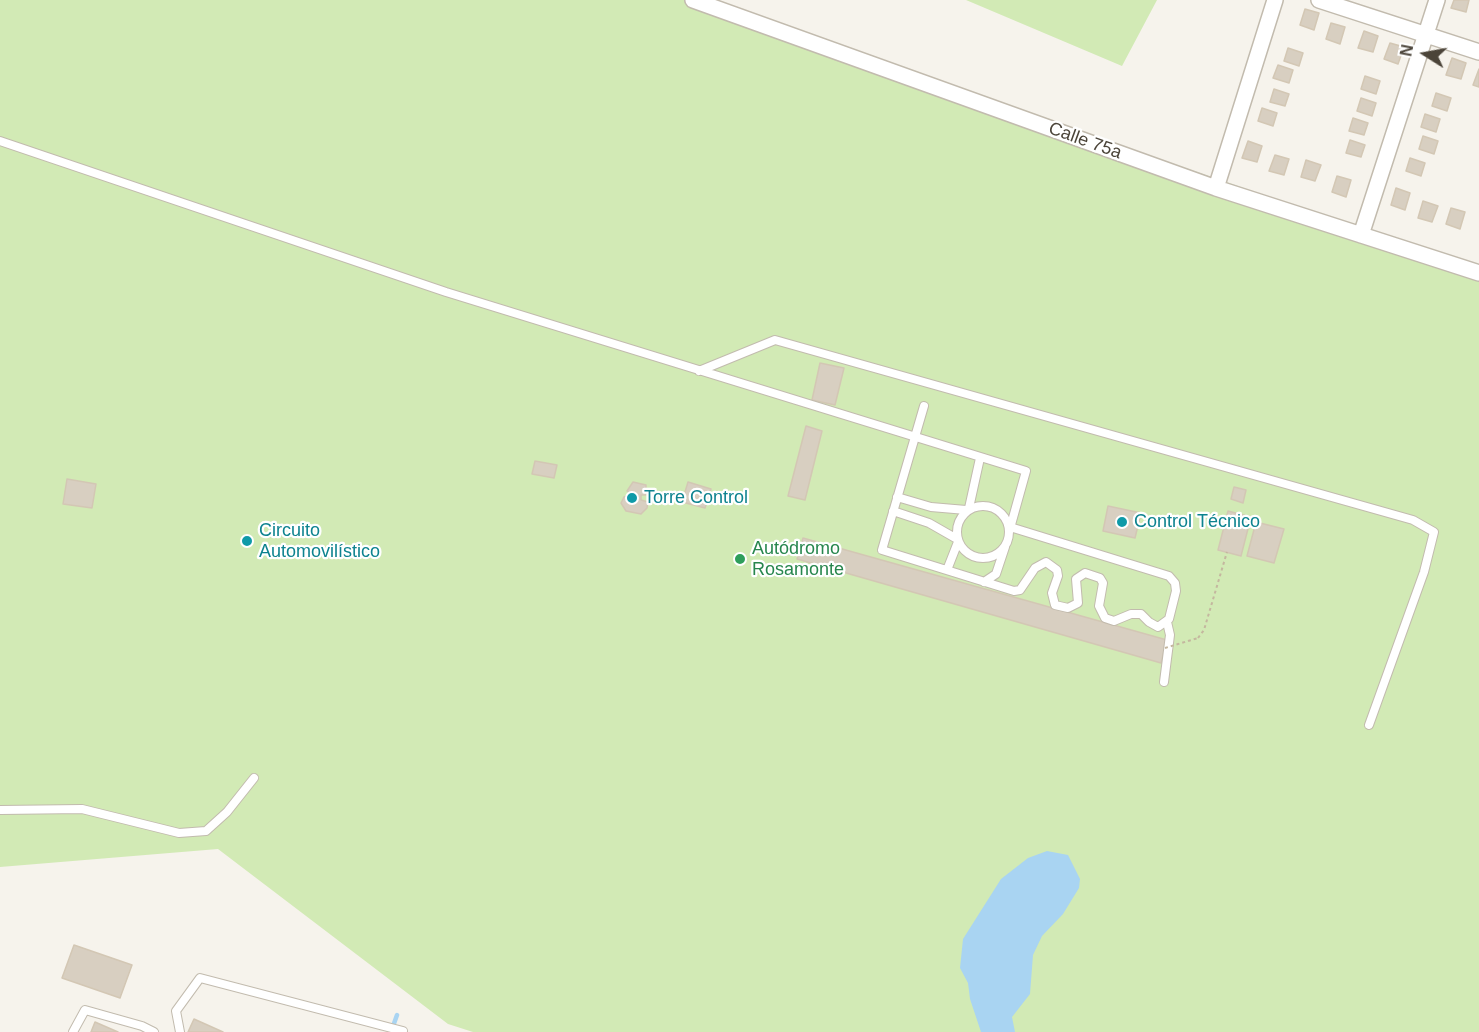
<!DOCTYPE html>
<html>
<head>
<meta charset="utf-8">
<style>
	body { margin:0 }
	#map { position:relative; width:1479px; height:1032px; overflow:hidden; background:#f6f3ec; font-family:Arial,sans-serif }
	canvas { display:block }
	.north { position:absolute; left:1395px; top:24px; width:60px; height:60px; -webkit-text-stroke:4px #fff; paint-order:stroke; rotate:281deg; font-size:16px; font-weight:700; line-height:24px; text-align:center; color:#4b4439 }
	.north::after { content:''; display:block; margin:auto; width:21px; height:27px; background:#4b4439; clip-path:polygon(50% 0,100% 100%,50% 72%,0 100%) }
</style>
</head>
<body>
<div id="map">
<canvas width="1479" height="1032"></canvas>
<div class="north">N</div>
</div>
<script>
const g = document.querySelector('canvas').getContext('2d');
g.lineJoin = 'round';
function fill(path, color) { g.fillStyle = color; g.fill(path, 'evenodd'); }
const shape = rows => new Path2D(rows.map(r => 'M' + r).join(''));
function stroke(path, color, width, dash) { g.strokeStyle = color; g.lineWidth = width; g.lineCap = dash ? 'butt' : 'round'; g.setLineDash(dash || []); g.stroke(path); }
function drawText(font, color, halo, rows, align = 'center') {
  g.font = font + ' Arial,sans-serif'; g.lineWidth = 4.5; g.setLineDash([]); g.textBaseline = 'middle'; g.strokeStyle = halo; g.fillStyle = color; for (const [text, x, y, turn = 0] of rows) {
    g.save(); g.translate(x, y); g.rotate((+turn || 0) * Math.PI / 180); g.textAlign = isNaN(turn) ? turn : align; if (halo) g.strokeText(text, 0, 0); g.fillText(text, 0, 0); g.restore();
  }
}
fill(shape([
	[0,0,697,0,1479,269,1479,1032,473,1032,448,1024,218,849,0,867],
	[966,0,1157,0,1122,66]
]), '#d2eab5');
fill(shape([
	[1047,851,1068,855,1080,879,1079,888,1063,914,1042,936,1033,955,1030,994,1012,1017,1015,1032,981,1032,970,999,968,983,960,968,963,939,1001,879,1028,858]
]), '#a9d4f2');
stroke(shape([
	[391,1032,397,1015]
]), '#a9d4f2', 4.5);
const building = shape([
	[1454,0,1469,0,1466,12,1451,8,1454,0],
	[1305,9,1319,13,1314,30,1300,25,1305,9],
	[1331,23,1345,27,1340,44,1326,39,1331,23],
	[1364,31,1378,36,1373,52,1358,48,1364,31],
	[1390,43,1404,47,1398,64,1384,59,1390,43],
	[1288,48,1303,53,1299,66,1284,61,1288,48],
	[1452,58,1466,63,1461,79,1446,75,1452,58],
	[1278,65,1293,70,1289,83,1273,78,1278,65],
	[1479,69,1479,87,1473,85,1479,69],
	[1365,76,1380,81,1376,94,1361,89,1365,76],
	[1274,89,1289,94,1285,106,1270,102,1274,89],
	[1436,93,1451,98,1447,111,1432,106,1436,93],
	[1361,98,1376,103,1372,116,1357,111,1361,98],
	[1262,108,1277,113,1273,126,1258,121,1262,108],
	[1425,114,1440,119,1436,132,1421,127,1425,114],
	[1353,118,1368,123,1364,135,1349,131,1353,118],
	[1423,136,1438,141,1434,154,1419,149,1423,136],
	[1350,140,1365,145,1361,157,1346,153,1350,140],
	[1248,141,1262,146,1257,162,1242,158,1248,141],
	[1275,155,1289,159,1284,175,1269,171,1275,155],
	[1410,158,1425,163,1421,176,1406,171,1410,158],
	[1306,160,1321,165,1315,181,1301,177,1306,160],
	[1337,176,1351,180,1346,197,1332,192,1337,176],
	[1396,188,1410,193,1405,210,1391,205,1396,188],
	[1423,201,1438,206,1432,222,1418,218,1423,201],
	[1451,208,1465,212,1460,229,1446,224,1451,208],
	[820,363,844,368,835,405,812,400,820,363],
	[806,426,822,431,805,500,788,496,806,426],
	[535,461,557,465,554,478,532,474,535,461],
	[67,479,96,484,92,508,63,504,67,479],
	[633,482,646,485,646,495,641,495,641,500,648,502,647,508,641,514,626,511,621,503,624,497,631,494,627,491,633,482],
	[688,482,711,489,705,508,682,502,688,482],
	[1234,487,1246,490,1243,503,1231,499,1234,487],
	[1108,506,1141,513,1135,538,1103,531,1108,506],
	[1228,511,1251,517,1241,556,1218,550,1228,511],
	[1256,522,1284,529,1274,563,1247,556,1256,522],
	[803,538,1167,640,1161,663,797,559,803,538],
	[74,945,132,965,120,998,62,978,74,945],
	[194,1019,223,1032,188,1032,194,1019],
	[95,1022,118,1032,91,1032,95,1022]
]);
fill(building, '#d8cfc1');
stroke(building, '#d3c7b4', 1.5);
const service = shape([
	[0,141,446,292,1026,471,1009,532],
	[699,371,775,340,1413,520,1434,532,1424,572,1369,725],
	[924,406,882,550,1014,591,1020,590,1035,568,1046,562,1057,570,1058,576,1052,593,1055,605,1068,608,1078,603,1076,579,1085,573,1100,578,1103,583,1099,606,1105,618,1114,621,1131,614,1141,614,1149,622,1158,627,1169,619,1176,591,1175,583,1169,576,1010,527],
	[897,497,931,507,966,510],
	'957 532a26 26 0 1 1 52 0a26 26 0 1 1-52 0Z',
	[969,508,980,458],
	[893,511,929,523,957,539],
	[947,570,958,542],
	[984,582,996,574,1005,547],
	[1164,682,1170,635,1167,622],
	[0,810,82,809,179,833,206,831,227,812,254,778],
	[73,1032,85,1010,142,1026,154,1032],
	[180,1032,176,1011,200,978,403,1031]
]);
const minor = shape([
	[693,0,1216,188,1479,273],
	[1319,0,1479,52],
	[1216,188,1275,0],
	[1361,235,1437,0]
]);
stroke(service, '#c2bbae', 10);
stroke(minor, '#c2bbae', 18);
stroke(shape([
	[1198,638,1204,630,1227,552]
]), '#c4b79f', 2, [3, 3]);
stroke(service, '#fff', 8);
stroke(minor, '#fff', 15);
stroke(shape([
	[1165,648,1198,638]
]), '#c4b79f', 2, [3, 3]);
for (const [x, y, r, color] of [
	[632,498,6,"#0f9aa8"],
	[1122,522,6,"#0f9aa8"],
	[247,541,6,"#0f9aa8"],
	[740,559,6,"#2e9e5b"]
]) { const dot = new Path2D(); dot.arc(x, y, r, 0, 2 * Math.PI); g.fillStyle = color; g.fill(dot); stroke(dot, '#fff', 2); }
drawText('18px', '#4b4439', '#fff', [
	["Calle 75a",1085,141,20]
]);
drawText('18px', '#0d838f', '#fff', [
	["Torre Control",644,498],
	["Control Técnico",1134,522],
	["Circuito",259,531],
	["Automovilístico",259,552]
], 'left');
drawText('18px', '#27864d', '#fff', [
	["Autódromo",752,549],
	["Rosamonte",752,570]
], 'left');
</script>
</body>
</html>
